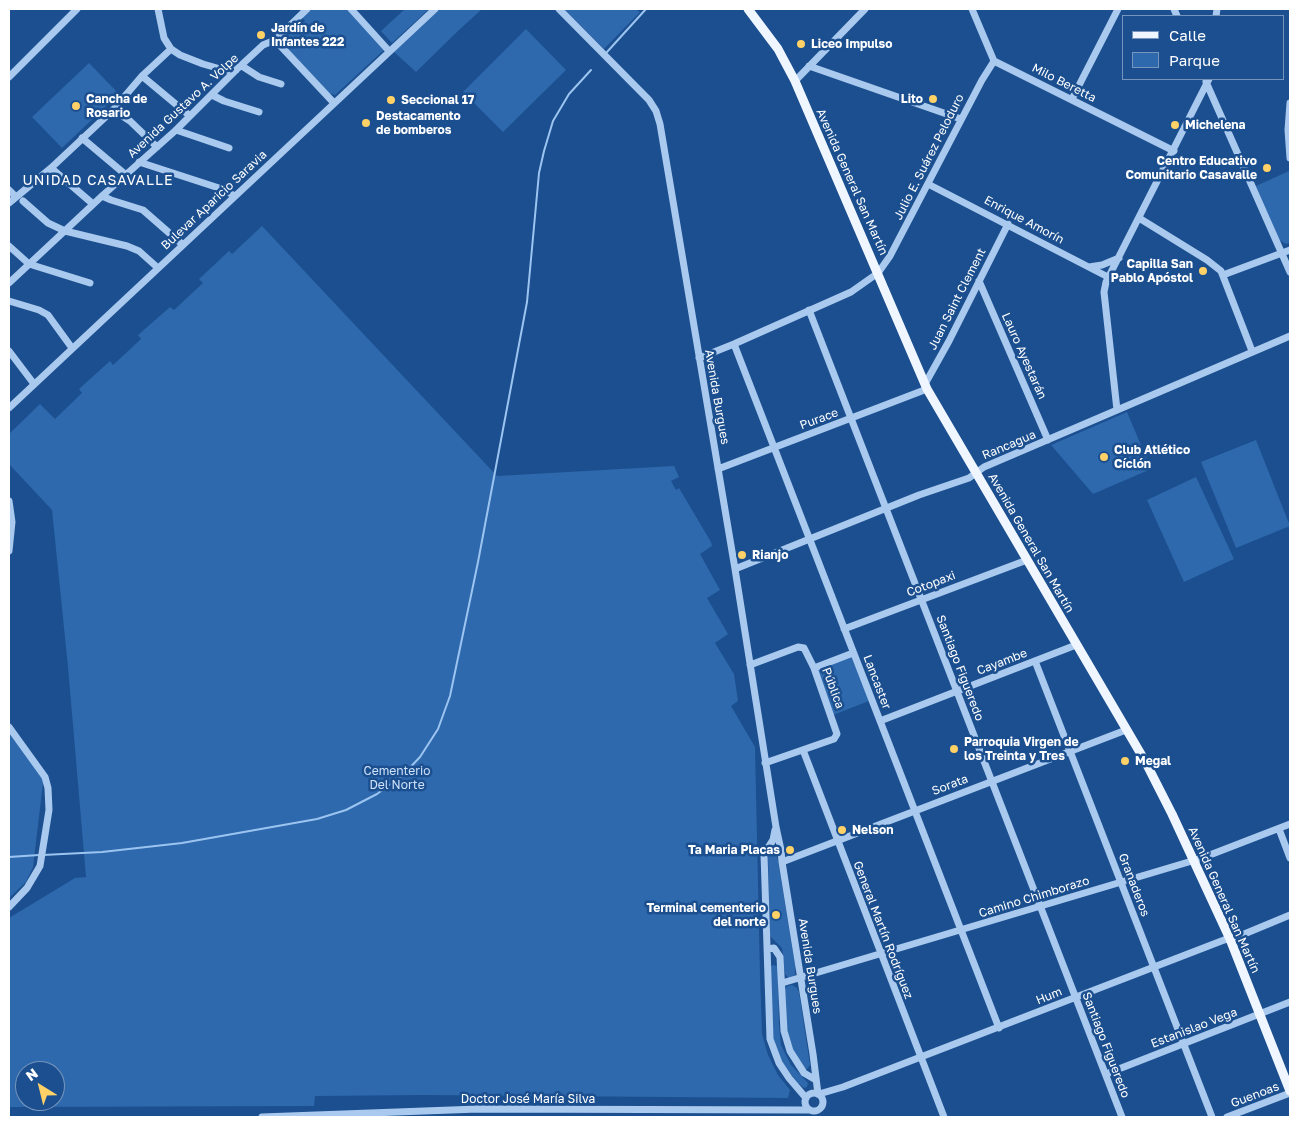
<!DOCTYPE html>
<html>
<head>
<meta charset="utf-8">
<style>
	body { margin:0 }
	#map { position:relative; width:1299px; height:1126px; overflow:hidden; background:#1b4f8f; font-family:"Golos Text",sans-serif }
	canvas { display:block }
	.frame { position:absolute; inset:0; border:10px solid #fff; pointer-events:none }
	.legend { position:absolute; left:1122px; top:15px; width:162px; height:65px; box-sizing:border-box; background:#1b4f8f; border:1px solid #7695bc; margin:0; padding:6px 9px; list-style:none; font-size:15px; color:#fff }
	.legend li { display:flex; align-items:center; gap:10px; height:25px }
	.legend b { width:25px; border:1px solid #7695bc }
	.north { position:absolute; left:15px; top:1061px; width:50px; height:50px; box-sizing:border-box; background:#1b4f8f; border:1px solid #7695bc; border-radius:50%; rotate:324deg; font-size:14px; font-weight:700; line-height:20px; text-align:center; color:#fff }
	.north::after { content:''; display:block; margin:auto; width:18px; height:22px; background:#ffd166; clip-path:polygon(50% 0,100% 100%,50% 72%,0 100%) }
</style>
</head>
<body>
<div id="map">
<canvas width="1299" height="1126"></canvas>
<div class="frame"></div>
<ul class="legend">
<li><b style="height:6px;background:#f0f6ff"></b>Calle</li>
<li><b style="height:14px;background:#2e69ad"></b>Parque</li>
</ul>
<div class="north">N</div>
</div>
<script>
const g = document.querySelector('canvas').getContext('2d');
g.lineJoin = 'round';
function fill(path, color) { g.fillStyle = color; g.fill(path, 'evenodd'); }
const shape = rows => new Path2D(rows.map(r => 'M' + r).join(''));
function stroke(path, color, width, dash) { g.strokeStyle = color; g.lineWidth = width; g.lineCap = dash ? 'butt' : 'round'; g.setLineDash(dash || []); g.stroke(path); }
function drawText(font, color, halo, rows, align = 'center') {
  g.font = font + ' "Golos Text",sans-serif'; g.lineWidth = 5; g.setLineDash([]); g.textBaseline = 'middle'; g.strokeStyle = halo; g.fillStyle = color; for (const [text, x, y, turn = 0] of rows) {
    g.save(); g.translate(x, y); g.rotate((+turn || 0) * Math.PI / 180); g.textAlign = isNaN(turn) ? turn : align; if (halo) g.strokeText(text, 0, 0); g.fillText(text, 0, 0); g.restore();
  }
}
fill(shape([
	[311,9,347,9,384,50,335,95,329,93,284,45,283,41,286,32,289,35,305,21,302,17],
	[405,9,429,9,392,43,381,31],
	[439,9,482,9,459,30,416,72,393,51],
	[564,9,635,9,640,12,604,49],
	[526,29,566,70,503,132,463,92],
	[89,63,119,94,62,148,32,117],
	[1289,171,1290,184,1290,243,1286,244,1279,240,1256,186],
	[262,226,497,476,674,466,679,477,671,481,676,490,679,488,711,542,712,546,700,554,720,590,707,598,728,634,715,643,734,674,738,701,731,706,755,747,760,976,762,1034,768,1055,778,1075,790,1090,788,1098,424,1095,315,1096,314,1106,9,1107,9,918,75,878,86,877,68,667,52,510,9,464,9,434,40,404,55,419,82,393,79,389,110,361,113,365,141,339,138,335,170,307,174,310,203,283,199,279,229,251,232,254],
	[25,1071,55,1071,55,1101,25,1101],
	[1127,412,1151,469,1093,494,1051,445],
	[1256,440,1290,526,1236,548,1201,462],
	[1196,477,1234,559,1184,582,1147,500],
	[851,656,869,701,833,715,817,669],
	[9,733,41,771,43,783,33,867,26,882,9,898],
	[773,852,777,855,795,965,795,975,789,978,785,974,782,948,770,936,768,856],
	[773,965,777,966,778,969,779,1026,781,1045,791,1065,808,1083,807,1087,804,1088,798,1083,781,1061,773,1038,770,967],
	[792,985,797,988,799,992,810,1065,807,1069,805,1069,788,1042,784,991,787,986]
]), '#2e69ad');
stroke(shape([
	[607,52,646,9],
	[43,855,102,852,182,843,317,819,346,810,377,794,402,776,420,757,438,729,450,696,478,562,527,302,539,173,544,151,553,121,569,94,591,70],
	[9,857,39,855]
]), '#9cc4f0', 2);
stroke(shape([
	[158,9,164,38,171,49,180,55,203,64,224,70,236,70],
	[351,9,389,51],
	[559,9,649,100,656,111,660,124,735,569,776,827,781,850,782,862,813,1054,818,1094],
	[972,9,994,61,1174,151],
	[1174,9,1177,16],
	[1216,16,1217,9],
	[275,40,334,103],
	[242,66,259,77,281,84],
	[809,66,961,119],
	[142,76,190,116],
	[9,77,77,9],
	[795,81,865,9],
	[1206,82,1290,272],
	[212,95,224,101,259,112],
	[1072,99,1118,9],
	[1290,103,1288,130,1290,158],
	[113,110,130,121,157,147],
	[176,130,229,148],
	[82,138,126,175],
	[139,162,222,189,235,196],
	[51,168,93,204],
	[928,184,1108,277],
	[9,190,16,197],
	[102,196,111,200,143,210,183,245],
	[23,201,48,223,65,231,127,246,139,251,158,268],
	[9,203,51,168,113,110,142,76,171,49],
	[1139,218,1207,260,1221,271,1252,351],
	[9,246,29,264,90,283],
	[1089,267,1102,265,1119,258],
	[1223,275,1290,250],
	[979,281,1048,440],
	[9,283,102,196,176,130,236,70,263,45,275,40,307,9],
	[9,301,39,310,48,315,72,348],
	[809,310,1122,1117],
	[734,344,999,1028],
	[9,351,34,384],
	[699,358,734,344,851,292,878,273,890,256,982,80,994,61],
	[925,384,949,341,1008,224],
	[9,408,435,9],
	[1117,410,1104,292,1106,282,1209,79],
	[718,469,927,389],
	[9,501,12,522,9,551],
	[735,569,919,495,969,478,984,467,1290,336],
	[844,629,1027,560],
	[1035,661,1212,1117],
	[750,665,798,647,804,648,814,668,837,734,834,739,765,763],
	[814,668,853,653],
	[880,721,1076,645],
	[9,727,45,777,48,788,49,810,40,866,27,888,9,907],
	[803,750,944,1117],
	[1279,829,1290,858],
	[775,830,773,840,764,854,770,1039,779,1063,789,1078,806,1098],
	[782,862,1126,730],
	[767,949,774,948,780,957,784,1031,790,1051,804,1073,816,1080],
	[782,983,1202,858,1290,824],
	[1106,1074,1290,1002],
	'805 1102a9 9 0 1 1 18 0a9 9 0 1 1-18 0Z',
	[819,1094,843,1087,1224,940,1237,937,1290,915],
	[262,1117,478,1109,810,1110],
	[1227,1117,1290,1093]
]), '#a9c9ee', 7);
stroke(shape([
	[748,9,778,49,795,81,927,389,1145,761,1172,814,1230,939,1290,1091]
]), '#f0f6ff', 9);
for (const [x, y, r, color] of [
	[261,35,5,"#ffd166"],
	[801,44,5,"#ffd166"],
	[933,99,5,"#ffd166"],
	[391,100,5,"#ffd166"],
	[76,106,5,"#ffd166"],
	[366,123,5,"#ffd166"],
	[1175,125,5,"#ffd166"],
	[1267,168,5,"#ffd166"],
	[1203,271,5,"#ffd166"],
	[1104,457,5,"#ffd166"],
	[742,555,5,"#ffd166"],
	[954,749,5,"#ffd166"],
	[1125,761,5,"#ffd166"],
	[842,830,5,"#ffd166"],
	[790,850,5,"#ffd166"],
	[776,915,5,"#ffd166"]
]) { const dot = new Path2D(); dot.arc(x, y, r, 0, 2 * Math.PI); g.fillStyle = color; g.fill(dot); stroke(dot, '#1b4f8f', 2); }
drawText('bold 12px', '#fff', '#1b4f8f', [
	["Jardín de",271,28],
	["Infantes 222",271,42],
	["Liceo Impulso",811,44],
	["Cancha de",86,99],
	["Rosario",86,113],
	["Lito",923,99,"right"],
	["Seccional 17",401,100],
	["Destacamento",376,116],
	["de bomberos",376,130],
	["Michelena",1185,125],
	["Centro Educativo",1257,161,"right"],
	["Comunitario Casavalle",1257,175,"right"],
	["Capilla San",1193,264,"right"],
	["Pablo Apóstol",1193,278,"right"],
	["Club Atlético",1114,450],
	["Cíclón",1114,464],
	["Rianjo",752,555],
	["Parroquia Virgen de",964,742],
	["los Treinta y Tres",964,756],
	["Megal",1135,761],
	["Nelson",852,830],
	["Ta Maria Placas",780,850,"right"],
	["Terminal cementerio",766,908,"right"],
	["del norte",766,922,"right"]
], 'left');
drawText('12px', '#fff', '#1b4f8f', [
	["Milo Beretta",1064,83,27],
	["Avenida Gustavo A. Volpe",183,106,-43],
	["Julio E. Suárez Peloduro",929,157,-63],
	["Avenida General San Martín",852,182,66],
	["Bulevar Aparicio Saravia",214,200,-43],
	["Enrique Amorín",1024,220,28],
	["Juan Saint Clement",957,299,-63],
	["Lauro Ayestarán",1024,356,66],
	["Avenida Burgues",717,397,80],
	["Purace",819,419,-20],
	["Rancagua",1009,445,-23],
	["Avenida General San Martín",1031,543,60],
	["Cotopaxi",931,584,-21],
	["Cayambe",1002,662,-21],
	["Santiago Figueredo",960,668,69],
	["Lancaster",877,682,69],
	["Pública",833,688,70],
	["Sorata",950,785,-21],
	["Granaderos",1134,885,69],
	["Camino Chimborazo",1034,897,-17],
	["Avenida General San Martín",1224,900,66],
	["General Martín Rodríguez",883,930,69],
	["Avenida Burgues",810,966,81],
	["Hum",1049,996,-22],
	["Estanislao Vega",1194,1028,-21],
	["Santiago Figueredo",1106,1045,69],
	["Guenoas",1255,1095,-21],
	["Doctor José María Silva",528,1099]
]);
drawText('12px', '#cfe3fa', '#1b4f8f', [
	["Cementerio",397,771],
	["Del Norte",397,785]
]);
g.letterSpacing = '1px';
drawText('14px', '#fff', '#1b4f8f', [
	["UNIDAD CASAVALLE",98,181]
]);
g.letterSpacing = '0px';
</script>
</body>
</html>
